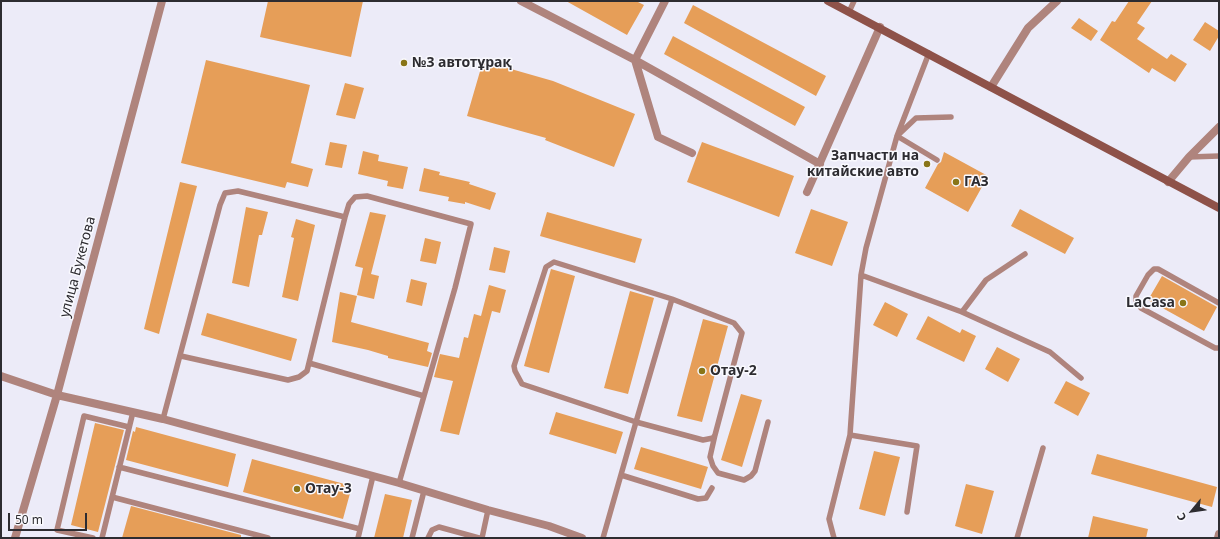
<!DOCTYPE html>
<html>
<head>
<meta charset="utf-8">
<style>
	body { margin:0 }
	#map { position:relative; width:1220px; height:539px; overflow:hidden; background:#ecebf8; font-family:"Noto Sans",sans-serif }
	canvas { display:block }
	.frame { position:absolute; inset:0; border:2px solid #2d2c31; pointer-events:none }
	.north { position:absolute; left:1172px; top:491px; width:40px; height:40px; -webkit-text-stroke:3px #f9f9fe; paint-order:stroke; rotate:241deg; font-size:11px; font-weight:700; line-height:16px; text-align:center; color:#2d2c31 }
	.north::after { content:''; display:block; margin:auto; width:14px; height:18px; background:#2d2c31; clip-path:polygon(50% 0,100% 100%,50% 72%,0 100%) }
	.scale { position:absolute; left:8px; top:513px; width:79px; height:18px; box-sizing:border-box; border:2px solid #2d2c31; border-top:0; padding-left:5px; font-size:12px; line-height:14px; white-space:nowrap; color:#2d2c31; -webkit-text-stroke:3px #f9f9fe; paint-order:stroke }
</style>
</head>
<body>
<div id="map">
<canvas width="1220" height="539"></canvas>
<div class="frame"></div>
<div class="north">С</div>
<div class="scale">50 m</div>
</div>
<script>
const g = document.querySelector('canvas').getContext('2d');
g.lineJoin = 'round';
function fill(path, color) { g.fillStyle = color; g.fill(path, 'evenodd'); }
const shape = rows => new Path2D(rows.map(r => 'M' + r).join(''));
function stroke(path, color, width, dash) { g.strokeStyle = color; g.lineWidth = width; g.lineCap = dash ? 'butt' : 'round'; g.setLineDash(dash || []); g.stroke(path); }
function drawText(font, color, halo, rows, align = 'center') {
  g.font = font + ' "Noto Sans",sans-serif'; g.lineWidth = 3; g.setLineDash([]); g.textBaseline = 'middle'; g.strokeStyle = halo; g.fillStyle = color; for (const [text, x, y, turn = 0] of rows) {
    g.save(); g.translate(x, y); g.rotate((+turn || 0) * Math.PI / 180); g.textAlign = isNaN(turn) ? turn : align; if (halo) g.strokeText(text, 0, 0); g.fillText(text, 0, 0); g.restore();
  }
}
fill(shape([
	[268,1,363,1,351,57,260,37],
	[566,1,636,1,644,5,627,35],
	[1129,1,1152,1,1137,23,1145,28,1137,39,1167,59,1171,54,1187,64,1175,82,1152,68,1149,73,1100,40,1112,21,1115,22],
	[693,5,826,76,816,96,684,23],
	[1079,18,1098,31,1091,41,1071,28],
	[1205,22,1219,31,1219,36,1210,51,1193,40],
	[673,36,805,107,795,126,664,54],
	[206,60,310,85,291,163,313,169,308,187,287,182,285,188,181,163],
	[483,61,553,81,635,114,614,167,545,140,546,138,467,116],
	[345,83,364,88,355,119,336,115],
	[330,142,347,145,342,168,325,165],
	[702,142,794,176,779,217,687,182],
	[363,151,379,155,378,161,408,167,403,189,387,186,388,181,358,174],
	[944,152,988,176,968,212,925,188,938,164,941,162],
	[424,168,440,172,439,175,470,182,469,184,496,193,490,210,465,202,465,204,448,201,449,197,419,191],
	[180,182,197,186,159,334,144,329],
	[246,207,268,212,262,235,259,235,249,287,232,283],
	[811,209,848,222,832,266,795,253],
	[1020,209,1074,238,1065,254,1011,226],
	[370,212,386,215,371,274,379,276,374,299,357,295,363,268,355,266],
	[547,212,642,239,635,263,540,236],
	[296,219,315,225,298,301,282,297,294,238,291,237],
	[425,238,441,242,436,264,420,261],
	[494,247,510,251,505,273,489,270],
	[551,269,575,276,549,373,524,366],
	[1162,276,1217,307,1204,331,1148,300],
	[411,279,427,283,422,306,406,302],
	[489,285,506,290,500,313,492,311,459,435,440,431,453,381,434,377,440,354,459,358,464,337,468,338,474,314,481,316],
	[630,291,654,298,628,394,604,388],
	[340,292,357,296,351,322,429,343,427,351,432,353,428,367,388,358,388,356,368,350,332,342],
	[885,302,908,314,897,337,873,325],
	[207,313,297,339,291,361,201,335],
	[928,316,960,333,962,329,976,336,964,362,916,339],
	[703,319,728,326,702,422,677,416],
	[997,347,1020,359,1008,382,985,369],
	[1066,381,1090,393,1078,416,1054,403],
	[741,394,762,400,742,467,721,460],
	[556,412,623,432,616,454,549,434],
	[95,423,124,430,98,532,71,525],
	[136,427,236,454,228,487,126,460,133,431,135,432],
	[641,447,708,467,701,489,634,469],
	[874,451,900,457,885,516,859,509],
	[1097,454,1217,487,1212,507,1091,474],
	[252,459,352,486,343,519,243,492],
	[966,484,994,491,982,534,955,526],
	[385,494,412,500,403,538,374,538],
	[131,506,241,535,241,538,122,538],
	[1093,516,1148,529,1146,538,1088,538]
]), '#e69e58');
stroke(shape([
	[849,12,854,1],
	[1189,157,1219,156],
	[937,160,897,136,916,118,951,117],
	[861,275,962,312,1050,352,1081,378],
	[1219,303,1158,269,1154,269,1148,275,1136,296,1136,300,1141,308,1215,348,1219,348],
	[962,312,986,280,1025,254],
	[181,356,288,380,299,377,307,371,345,217,349,204,355,197,367,196,471,224,455,288,399,483],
	[309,363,424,396],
	[163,419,220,205,225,193,238,191,345,217],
	[715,435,710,457,713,466,718,473,744,480,751,476,755,471,768,422],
	[850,435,917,446,907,512],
	[119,467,360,529],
	[621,475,698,499,706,498,712,488],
	[112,497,268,538],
	[93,538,57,530,84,416,129,427],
	[102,538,133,412],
	[358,538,373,476],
	[412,538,424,491],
	[428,538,432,530,439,527,479,538],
	[482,538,488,510],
	[603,538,636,422,672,299,554,262,546,267,514,366,515,371,522,384,636,422,703,440,713,438,715,435,742,333,734,323,672,299],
	[834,538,829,519,850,435,861,275,866,248,897,136,929,53],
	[1017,538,1043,448]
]), '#af847d', 5.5);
stroke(shape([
	[521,1,635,60,820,164],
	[665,1,635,60,658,137,692,153],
	[991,87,1028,28,1057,1],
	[1168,182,1189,157,1219,127],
	[807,192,880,27],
	[1,376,57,395,163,419,399,483,488,510,549,526,582,538],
	[15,538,57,395,162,1],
	[1218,538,1219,534]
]), '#af847d', 8);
stroke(shape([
	[828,1,1219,208]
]), '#8e5249', 8);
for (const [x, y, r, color] of [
	[404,63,4,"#897518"],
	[927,164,4,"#897518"],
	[956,182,4,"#897518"],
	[1183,303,4,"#897518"],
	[702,371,4,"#897518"],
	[297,489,4,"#897518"]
]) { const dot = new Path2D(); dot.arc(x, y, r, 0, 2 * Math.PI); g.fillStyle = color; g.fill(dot); stroke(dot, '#f9f9fe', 1.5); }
drawText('bold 14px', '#2d2c31', '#f9f9fe', [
	["№3 автотұрақ",412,63],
	["Запчасти на",919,156,"right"],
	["китайские авто",919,172,"right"],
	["ГАЗ",964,182],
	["LaCasa",1175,303,"right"],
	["Отау-2",710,371],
	["Отау-3",305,489]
], 'left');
drawText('14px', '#2d2c31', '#f9f9fe', [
	["улица Букетова",78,267,-75]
]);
</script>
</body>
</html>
